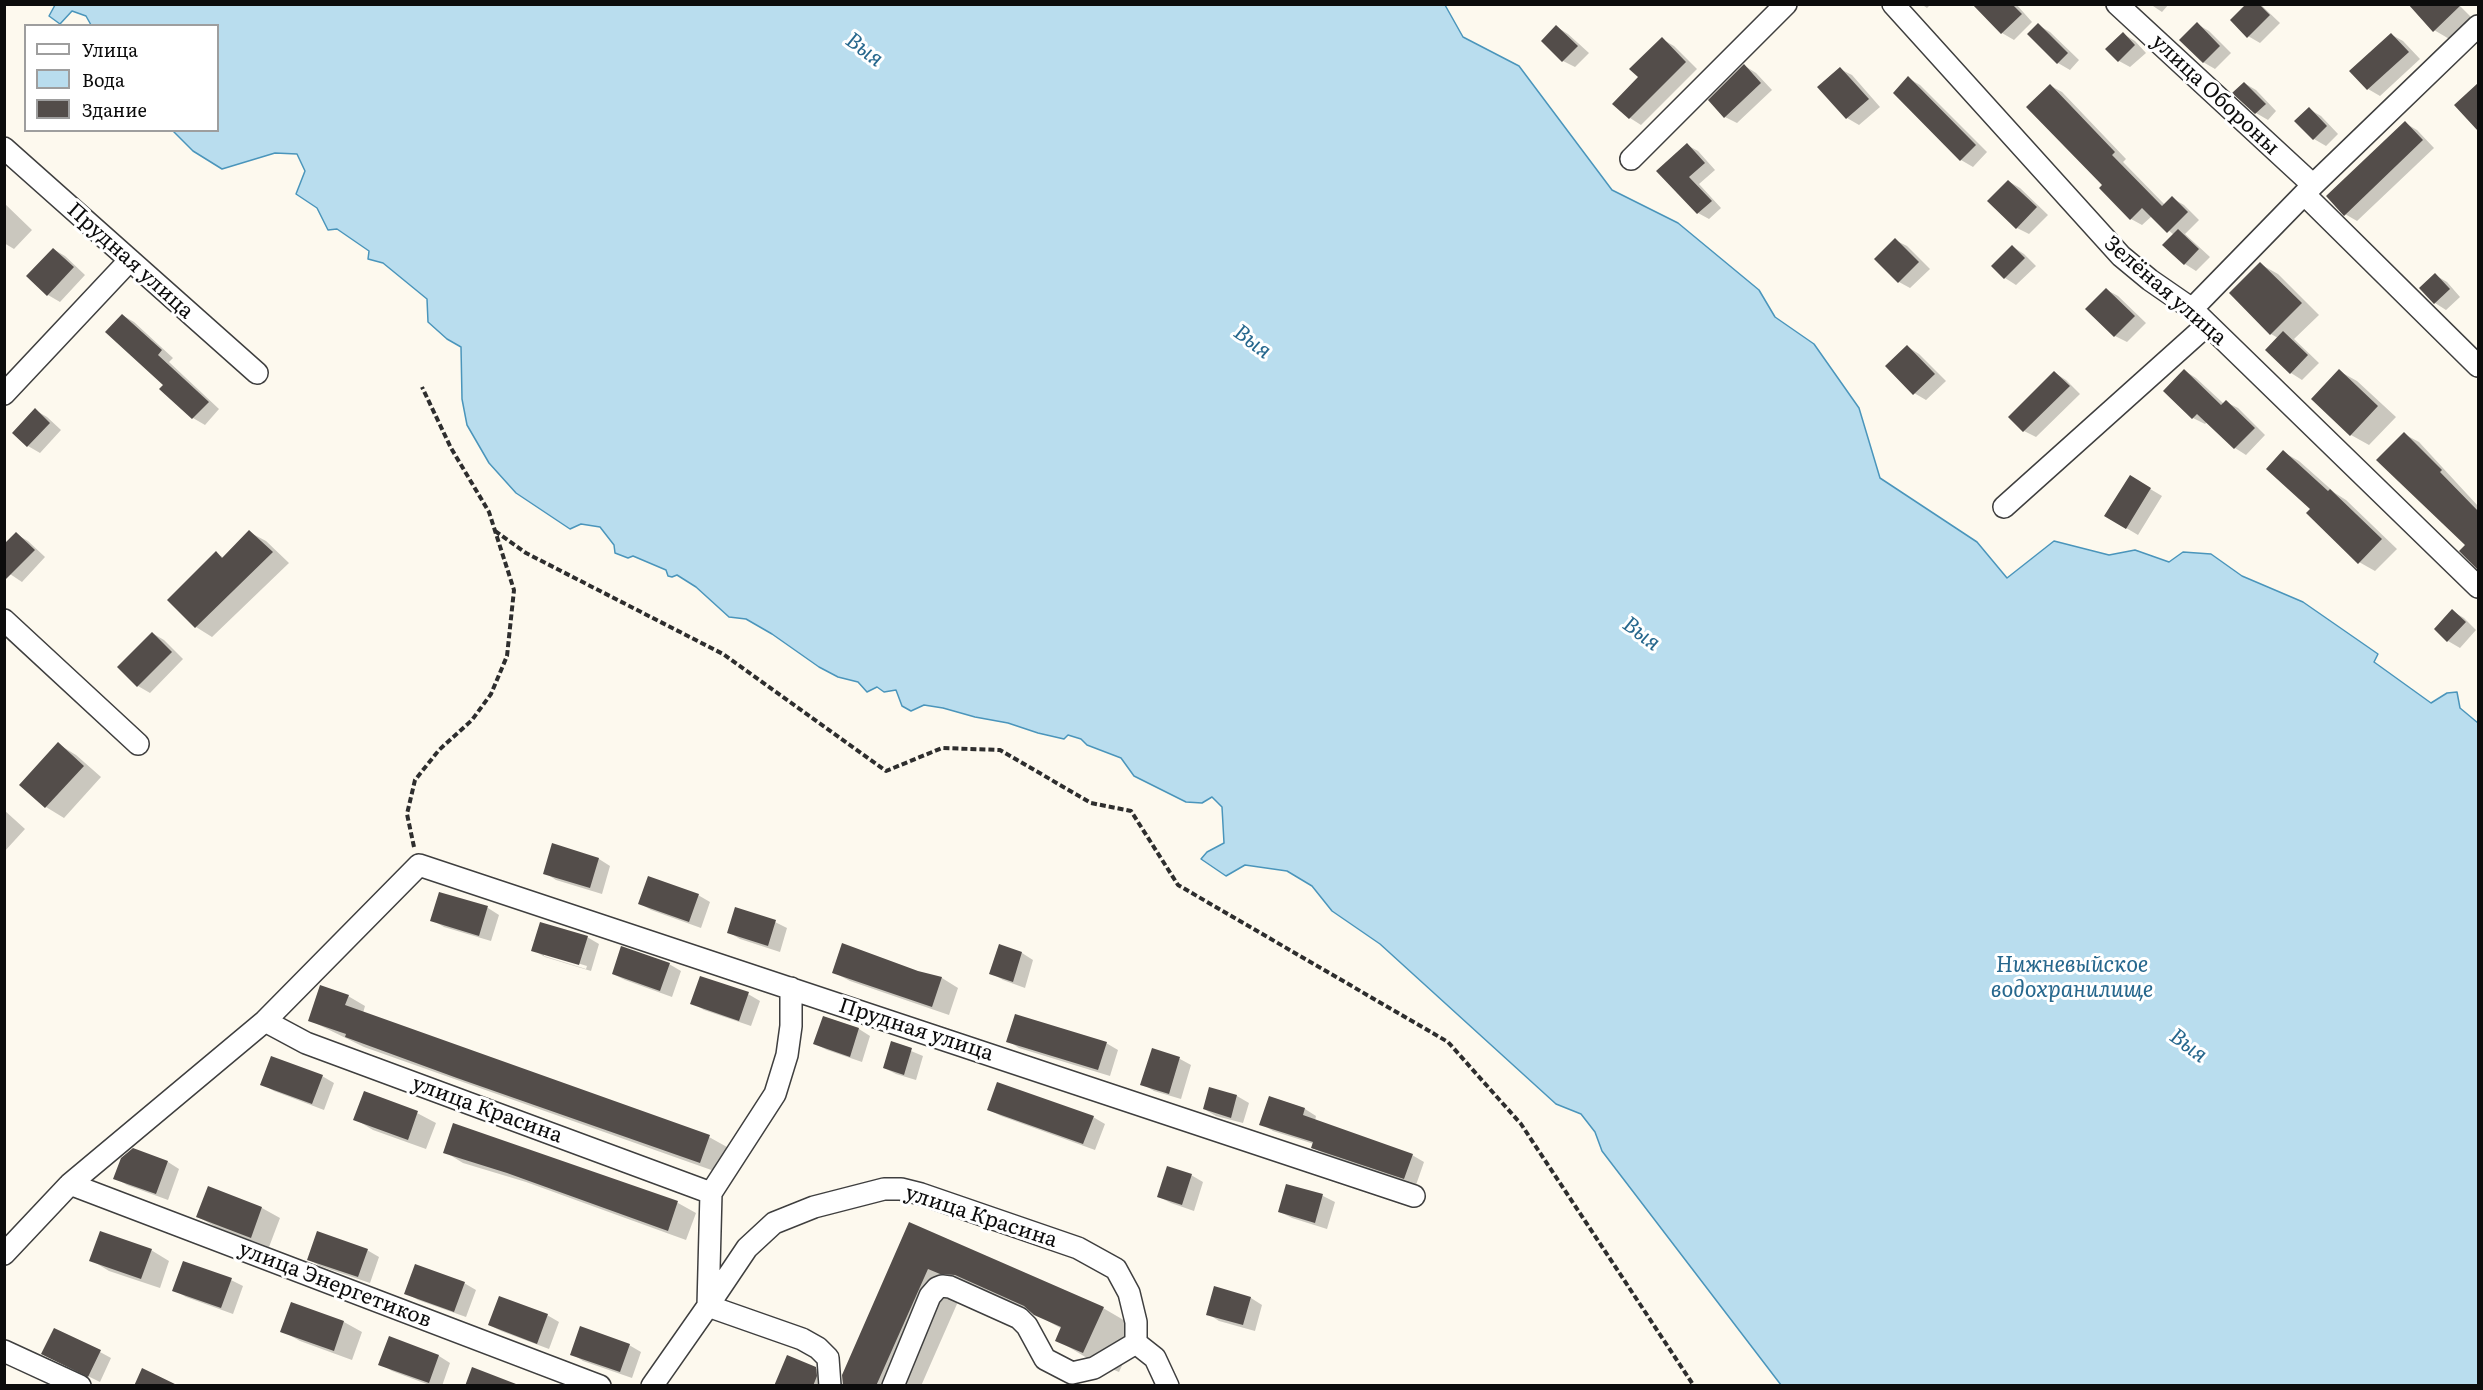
<!DOCTYPE html>
<html>
<head>
<meta charset="utf-8">
<style>
	body { margin:0 }
	#map { position:relative; width:2483px; height:1390px; overflow:hidden; background:#fdf9ee; font-family:Literata,serif }
	canvas { display:block }
	.frame { position:absolute; inset:0; border:6px solid #0c0c0c; pointer-events:none }
	.legend { position:absolute; left:24px; top:24px; width:195px; height:108px; box-sizing:border-box; background:#fff; border:2px solid #9e9e9e; margin:0; padding:8px 10px; list-style:none; font-size:18px; color:#0c0c0c }
	.legend li { display:flex; align-items:center; gap:12px; height:30px }
	.legend b { width:30px; border:2px solid #9e9e9e }
</style>
</head>
<body>
<div id="map">
<canvas width="2483" height="1390"></canvas>
<div class="frame"></div>
<ul class="legend">
<li><b style="height:8px;background:#fff"></b>Улица</li>
<li><b style="height:16px;background:#b9ddee"></b>Вода</li>
<li><b style="height:16px;background:#534d4a"></b>Здание</li>
</ul>
</div>
<script>
const g = document.querySelector('canvas').getContext('2d');
g.lineJoin = 'round';
function fill(path, color) { g.fillStyle = color; g.fill(path, 'evenodd'); }
const shape = rows => new Path2D(rows.map(r => 'M' + r).join(''));
function stroke(path, color, width, dash) { g.strokeStyle = color; g.lineWidth = width; g.lineCap = dash ? 'butt' : 'round'; g.setLineDash(dash || []); g.stroke(path); }
function drawText(font, color, halo, rows, align = 'center') {
  g.font = font + ' Literata,serif'; g.lineWidth = 6; g.setLineDash([]); g.textBaseline = 'middle'; g.strokeStyle = halo; g.fillStyle = color; for (const [text, x, y, turn = 0] of rows) {
    g.save(); g.translate(x, y); g.rotate((+turn || 0) * Math.PI / 180); g.textAlign = isNaN(turn) ? turn : align; if (halo) g.strokeText(text, 0, 0); g.fillText(text, 0, 0); g.restore();
  }
}
const water = shape([
	[55,5,1445,5,1463,37,1519,66,1612,190,1678,223,1759,290,1775,317,1814,344,1859,408,1880,478,1977,542,2007,578,2054,541,2109,555,2135,550,2169,562,2183,552,2211,554,2242,576,2303,602,2378,654,2374,662,2431,703,2447,693,2457,692,2460,708,2478,723,2478,1385,1781,1385,1602,1151,1595,1132,1581,1114,1556,1104,1380,944,1332,911,1312,886,1287,871,1245,865,1226,876,1201,859,1207,852,1224,843,1222,807,1212,797,1202,803,1186,802,1134,776,1121,758,1087,745,1081,739,1068,735,1064,739,1038,733,1008,723,975,717,943,708,924,705,911,711,902,706,896,690,884,692,877,687,867,692,858,682,838,677,819,667,772,634,746,619,729,617,696,587,677,575,672,577,668,576,666,570,633,556,628,558,615,553,614,545,600,527,581,524,570,529,516,493,489,463,467,425,462,399,461,347,447,339,428,322,427,299,383,263,368,259,369,251,337,229,328,230,317,208,296,194,305,171,297,154,275,153,222,169,193,151,173,131,218,130,218,26,91,25,86,16,72,11,60,24,49,16,55,5]
]);
fill(water, '#b9ddee');
stroke(water, '#4a95bb', 1.5);
fill(shape([
	[1921,4,1931,4,1927,8],
	[1979,4,2016,4,2032,22,2014,40,2002,33,1976,7],
	[2150,4,2169,4,2162,12],
	[2248,4,2260,4,2280,23,2260,43,2248,36],
	[2458,4,2473,19,2451,40,2434,30],
	[2197,24,2209,31,2231,53,2215,69,2203,62],
	[2038,25,2050,32,2079,60,2070,70,2058,63],
	[1557,27,1568,34,1589,53,1575,67,1563,61],
	[2123,34,2135,41,2146,53,2130,67,2119,61],
	[2392,35,2403,41,2420,59,2380,96,2368,89],
	[1662,39,1674,46,1697,69,1641,125,1630,118,1640,77],
	[1745,66,1756,73,1772,90,1737,123,1725,117],
	[1840,69,1852,75,1880,107,1859,125,1847,118,1820,87],
	[1908,78,1920,85,1987,152,1973,167,1961,160,1895,93],
	[2244,83,2256,90,2276,111,2268,120,2256,113],
	[2478,85,2478,129,2457,105],
	[2051,86,2062,92,2126,159,2123,162,2165,205,2172,198,2184,205,2199,220,2185,234,2210,257,2196,271,2185,264,2174,235,2152,216,2142,225,2131,219,2104,185],
	[2309,109,2321,116,2338,134,2326,146,2314,139],
	[2405,123,2417,130,2434,148,2357,221,2345,214],
	[1687,145,1698,151,1715,170,1699,184,1721,208,1709,219,1698,213,1659,171],
	[2008,181,2020,188,2048,215,2029,234,2017,228],
	[4,203,32,230,14,249,4,243],
	[1895,240,1907,246,1930,269,1910,288,1899,282],
	[2013,247,2024,254,2036,266,2016,285,2005,278],
	[53,249,65,256,85,275,60,302,48,295,28,276],
	[2260,264,2278,274,2319,315,2294,339,2319,363,2302,380,2291,373,2278,338,2271,334],
	[2435,275,2447,282,2460,297,2446,310,2435,303],
	[2107,290,2118,296,2146,323,2127,342,2115,336],
	[122,315,134,322,173,358,169,362,219,409,205,425,193,418,162,388,165,385],
	[1908,347,1919,354,1946,381,1926,400,1914,393],
	[2185,371,2196,378,2224,404,2226,402,2238,408,2265,435,2246,455,2235,448,2207,422,2205,424,2193,418],
	[2339,371,2357,381,2396,417,2369,445,2351,435],
	[2055,373,2066,380,2080,394,2036,437,2024,431],
	[35,410,47,417,61,430,40,453,28,446,14,433],
	[2404,434,2419,442,2478,506,2478,568,2461,551,2467,545],
	[2283,452,2299,461,2335,493,2346,500,2397,549,2375,571,2359,562,2313,509],
	[2130,477,2162,496,2138,535,2106,516],
	[249,532,266,541,289,563,212,637,196,627,216,553,224,558],
	[16,534,28,541,45,557,22,582,4,570],
	[2452,611,2464,618,2476,630,2460,648,2448,641],
	[152,633,164,640,183,659,150,693,138,686,119,667],
	[58,744,76,755,101,777,64,818,46,807],
	[4,810,25,829,4,852],
	[553,845,599,859,610,866,602,894,556,880,545,873],
	[440,893,488,908,499,915,491,941,444,927,432,920],
	[698,895,710,902,701,928,651,910,639,903],
	[775,922,787,928,780,952,740,939,728,932],
	[587,937,599,944,591,971,545,957,533,950],
	[544,953,587,966,586,969,544,956],
	[1000,946,1022,953,1033,960,1025,988,1003,980,991,973],
	[669,964,681,971,672,997,625,980,613,974],
	[833,972,942,978,958,988,949,1015,850,981],
	[748,994,760,1001,751,1026,704,1010,692,1003],
	[348,996,365,1006,363,1013,709,1137,727,1147,717,1172,364,1047,309,1020],
	[824,1018,859,1029,870,1036,862,1062,827,1050,815,1044],
	[1008,1041,1106,1043,1118,1050,1110,1076,1019,1048],
	[892,1043,923,1056,916,1080,896,1074,884,1068],
	[1153,1050,1180,1059,1191,1065,1181,1099,1154,1091,1142,1084],
	[322,1076,334,1083,324,1110,274,1091,262,1084],
	[1210,1089,1237,1096,1249,1103,1243,1123,1216,1116,1204,1109],
	[364,1093,417,1113,436,1123,426,1149,373,1130,355,1119],
	[1305,1109,1316,1116,1315,1121,1412,1155,1424,1162,1416,1185,1325,1154,1313,1148,1314,1144,1273,1131,1261,1124],
	[989,1110,1093,1117,1105,1124,1095,1150,1001,1116],
	[454,1125,678,1203,696,1213,686,1240,526,1182,463,1163,445,1152],
	[168,1162,179,1169,168,1200,127,1185,115,1178],
	[1191,1175,1203,1182,1194,1211,1171,1203,1159,1197],
	[1288,1185,1323,1196,1335,1202,1327,1229,1292,1218,1280,1212],
	[262,1208,280,1218,269,1247,216,1227,198,1217],
	[910,1224,1103,1308,1139,1329,1119,1372,1092,1361,1057,1340,1062,1329,1039,1316,993,1295,964,1288,921,1386,776,1386,815,1368,844,1385],
	[151,1250,169,1261,160,1288,109,1271,91,1260],
	[367,1250,379,1257,370,1283,320,1266,308,1259],
	[231,1280,243,1286,233,1314,186,1297,174,1290],
	[464,1283,476,1290,466,1317,418,1300,406,1293],
	[1251,1298,1262,1305,1255,1331,1219,1321,1208,1314],
	[547,1315,559,1322,549,1349,501,1331,489,1325],
	[344,1322,362,1332,352,1360,300,1341,282,1331],
	[389,1338,439,1356,450,1363,442,1386,432,1386,392,1371,380,1364],
	[629,1345,641,1352,632,1378,583,1361,572,1354],
	[100,1352,111,1358,100,1382,55,1360]
]), '#0003');
fill(shape([
	[1972,4,2012,4,2022,14,2001,34],
	[2246,4,2259,4,2270,15,2247,38,2230,20],
	[2408,4,2462,4,2433,32],
	[2197,22,2220,46,2203,63,2179,40],
	[2038,23,2068,53,2057,64,2027,34],
	[1556,25,1578,46,1562,62,1541,41],
	[2123,32,2135,45,2118,62,2105,49],
	[2391,33,2409,52,2367,90,2349,71],
	[1662,37,1686,62,1629,119,1612,104,1638,77,1629,69],
	[1744,64,1761,83,1724,118,1708,100],
	[1840,67,1869,99,1846,119,1817,87],
	[1908,76,1976,145,1960,161,1893,93],
	[2244,82,2266,104,2255,114,2232,93],
	[2478,83,2478,131,2454,105],
	[2050,84,2115,152,2112,155,2162,206,2172,196,2188,212,2167,233,2142,208,2130,220,2099,188,2102,185,2026,107],
	[2309,107,2327,126,2313,140,2294,121],
	[2405,121,2423,140,2344,216,2326,196],
	[1687,143,1705,163,1689,177,1712,201,1697,214,1656,171],
	[2008,180,2037,207,2016,229,1987,201],
	[2178,229,2199,249,2184,265,2162,245],
	[1895,238,1919,262,1898,283,1874,259],
	[2012,245,2025,258,2004,279,1991,266],
	[53,248,74,267,47,296,26,276],
	[2260,262,2302,303,2270,335,2229,293],
	[2435,273,2450,289,2434,304,2419,288],
	[2106,288,2135,316,2114,337,2085,309],
	[122,314,162,350,158,355,209,402,192,419,159,389,163,385,105,332],
	[2283,331,2308,355,2290,374,2265,350],
	[1907,345,1935,374,1913,395,1885,366],
	[2184,369,2221,405,2226,400,2255,428,2234,449,2197,414,2192,419,2163,391],
	[2339,369,2378,406,2350,436,2311,399],
	[2054,371,2070,386,2023,432,2008,417],
	[35,408,50,423,27,447,12,433],
	[2404,432,2442,470,2440,472,2478,511,2478,570,2459,551,2465,545,2376,460],
	[2283,450,2328,491,2330,489,2382,539,2358,564,2306,513,2310,509,2266,469],
	[2130,475,2151,488,2126,529,2104,516],
	[249,530,273,552,195,628,167,600,216,551,222,558],
	[16,532,35,550,4,581,4,544],
	[2452,609,2466,622,2447,642,2434,629],
	[152,632,172,652,137,687,117,667],
	[58,742,84,766,45,808,19,785],
	[552,843,599,858,590,888,543,874],
	[648,876,699,894,689,922,638,904],
	[439,892,488,906,479,936,430,921],
	[735,907,776,920,768,946,727,933],
	[540,922,588,936,579,965,531,951],
	[842,943,918,971,942,977,932,1007,832,973],
	[999,944,1022,952,1013,982,989,974],
	[621,946,670,963,660,991,612,974],
	[700,976,749,992,739,1021,690,1004],
	[320,985,349,995,345,1005,710,1135,700,1163,457,1078,345,1037,346,1034,308,1021],
	[1015,1014,1107,1042,1098,1070,1006,1042],
	[823,1016,859,1028,850,1057,813,1044],
	[891,1041,912,1048,904,1075,883,1068],
	[1152,1048,1180,1057,1169,1094,1140,1085],
	[271,1056,323,1075,312,1104,260,1085],
	[997,1082,1094,1116,1083,1144,987,1110],
	[1209,1087,1237,1095,1231,1118,1203,1109],
	[364,1091,418,1111,408,1140,353,1120],
	[1269,1096,1305,1108,1303,1115,1413,1154,1404,1179,1311,1148,1313,1142,1259,1125],
	[453,1123,678,1201,668,1231,507,1173,443,1153],
	[133,1148,168,1161,156,1194,113,1179,121,1158],
	[1167,1166,1192,1174,1182,1205,1157,1197],
	[1286,1184,1323,1194,1315,1223,1278,1212],
	[208,1186,262,1207,251,1238,196,1217],
	[909,1222,1104,1307,1083,1353,1055,1341,1061,1327,1034,1315,1024,1306,955,1275,940,1274,928,1269,876,1386,843,1386,842,1375],
	[100,1231,152,1249,141,1279,89,1261],
	[317,1231,368,1249,358,1277,307,1260],
	[183,1261,232,1278,221,1308,172,1291],
	[415,1264,465,1282,454,1312,404,1294],
	[1214,1286,1251,1297,1243,1325,1206,1315],
	[499,1296,548,1314,537,1344,488,1325],
	[291,1302,344,1321,334,1351,280,1332],
	[580,1326,630,1344,620,1372,570,1355],
	[54,1328,101,1350,88,1377,41,1354],
	[389,1336,439,1355,429,1383,378,1365],
	[787,1355,816,1367,817,1376,813,1386,774,1386],
	[472,1367,516,1384,516,1386,465,1386],
	[142,1368,179,1386,134,1386]
]), '#534d4a');
const minor = shape([
	[1893,4,2121,256,2150,280,2192,309,2478,587],
	[2117,4,2313,185],
	[4,148,257,373],
	[1631,159,1786,4],
	[2305,195,2478,366],
	[2192,309,2313,185,2478,26],
	[4,394,129,261],
	[2004,507,2207,325],
	[4,620,138,744],
	[265,1021,306,1043,711,1193],
	[70,1184,600,1386],
	[4,1254,70,1184,265,1021,419,865,1414,1196],
	[4,1351,80,1386],
	[652,1386,708,1306,711,1193,775,1094,787,1055,791,1026,791,988],
	[830,1386,828,1358,818,1348,802,1339,708,1306,747,1248,774,1223,814,1207,884,1189,901,1189,921,1194,1078,1248,1116,1269,1129,1293,1136,1322,1136,1343,1155,1358,1168,1386],
	[893,1386,930,1296,937,1288,942,1286,950,1287,1019,1318,1027,1326,1045,1359,1072,1373,1094,1368,1136,1343]
]);
stroke(minor, '#3f3f3f', 24);
stroke(shape([
	[495,531,526,553,723,654,886,771,942,748,1000,750,1091,803,1131,811,1178,885,1448,1042,1521,1124,1694,1386],
	[414,847,407,814,415,780,439,750,472,720,491,694,507,656,514,590,489,512,451,448,422,387]
]), '#2e2e2e', 4, [6, 3]);
stroke(minor, '#fff', 21);
drawText('21px', '#0c0c0c', '#fff', [
	["улица Обороны",2215,95,43],
	["Прудная улица",130,261,42],
	["Зелёная улица",2165,291,41],
	["Прудная улица",916,1030,18],
	["улица Красина",487,1110,20],
	["улица Красина",981,1217,18],
	["улица Энергетиков",335,1285,21]
]);
drawText('italic 22px', '#26678d', '#fff', [
	["Выя",864,50,37],
	["Выя",1252,342,37],
	["Выя",1641,634,37],
	["Нижневыйское",2072,966],
	["водохранилище",2072,991],
	["Выя",2188,1046,37]
]);
</script>
</body>
</html>
